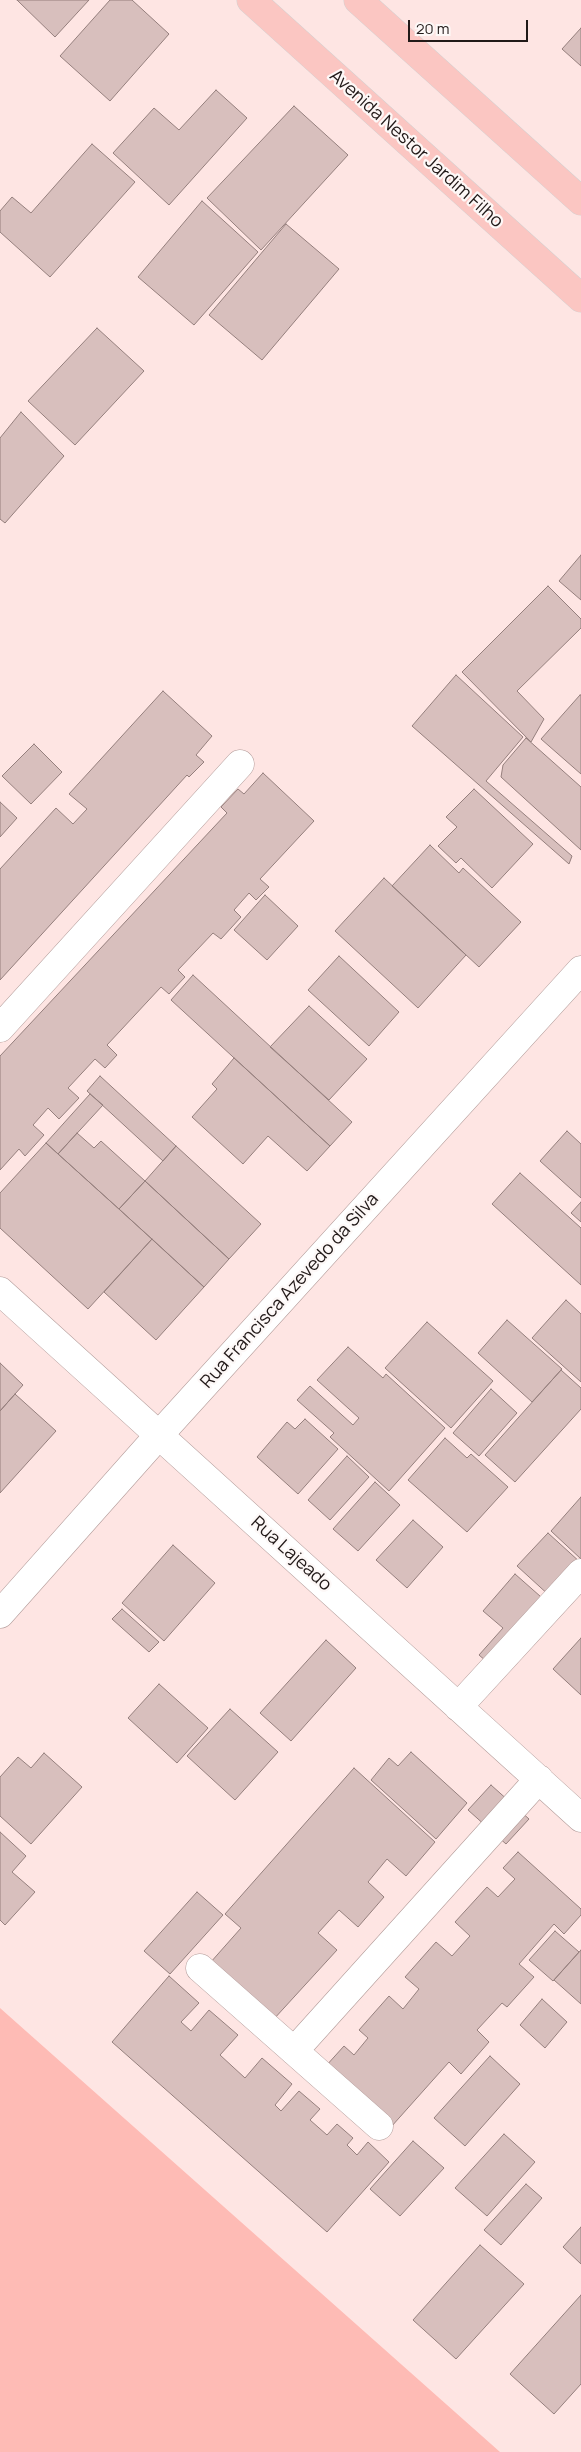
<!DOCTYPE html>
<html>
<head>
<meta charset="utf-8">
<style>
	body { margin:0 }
	#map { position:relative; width:581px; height:2452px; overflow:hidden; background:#fee5e3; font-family:Manrope,sans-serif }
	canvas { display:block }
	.scale { position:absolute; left:408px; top:20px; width:120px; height:22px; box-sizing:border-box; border:2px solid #211918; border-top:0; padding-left:6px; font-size:15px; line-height:18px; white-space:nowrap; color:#211918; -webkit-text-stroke:4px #fdf8f7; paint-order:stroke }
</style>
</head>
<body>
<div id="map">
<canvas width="581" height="2452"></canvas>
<div class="scale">20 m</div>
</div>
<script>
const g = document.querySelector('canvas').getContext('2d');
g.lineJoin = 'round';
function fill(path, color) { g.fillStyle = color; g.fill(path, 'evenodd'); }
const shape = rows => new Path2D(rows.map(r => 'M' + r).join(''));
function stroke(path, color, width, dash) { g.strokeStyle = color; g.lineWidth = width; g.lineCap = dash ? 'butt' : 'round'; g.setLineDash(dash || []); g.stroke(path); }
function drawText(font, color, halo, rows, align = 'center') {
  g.font = font + ' Manrope,sans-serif'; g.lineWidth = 4.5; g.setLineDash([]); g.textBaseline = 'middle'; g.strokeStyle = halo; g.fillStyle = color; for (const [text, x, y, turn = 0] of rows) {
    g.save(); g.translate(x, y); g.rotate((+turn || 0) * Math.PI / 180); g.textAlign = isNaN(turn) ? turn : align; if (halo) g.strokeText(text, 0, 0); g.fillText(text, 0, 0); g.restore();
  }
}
fill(shape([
	[0,2007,0,2008,500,2452,0,2452]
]), '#febbb5');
const building = shape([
	[17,0,89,0,55,37,17,0],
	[110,0,132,0,169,34,110,101,60,56,110,0],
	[581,28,581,66,562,49,581,28],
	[216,90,247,118,169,205,113,153,154,108,179,130,216,90],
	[294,106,348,155,261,250,207,198,294,106],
	[92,144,135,182,50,277,0,232,0,211,12,197,31,213,92,144],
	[202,201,258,252,194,325,138,277,202,201],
	[286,224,339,269,262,360,209,315,286,224],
	[97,328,144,371,75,445,28,401,97,328],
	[21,412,64,456,5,523,0,519,0,438,21,412],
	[581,555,581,600,559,581,581,555],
	[548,586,581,619,581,628,517,691,544,719,531,742,462,672,548,586],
	[456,675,523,737,486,781,572,856,569,864,412,726,456,675],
	[163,691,212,736,196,755,204,762,189,777,187,775,0,980,0,869,56,808,73,824,87,809,69,794,163,691],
	[580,695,581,695,581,774,541,739,580,695],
	[526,738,581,787,581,850,501,777,503,765,526,738],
	[34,744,62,772,31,804,2,776,34,744],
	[263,773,314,821,260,879,269,887,256,900,249,893,234,910,241,917,221,939,213,933,178,970,185,977,169,994,161,987,107,1045,117,1055,105,1068,95,1059,68,1088,79,1098,59,1119,48,1108,33,1125,44,1135,25,1156,19,1149,0,1170,0,1056,227,813,221,807,238,789,244,794,263,773],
	[474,789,533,844,492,888,461,858,456,863,438,846,457,827,446,817,474,789],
	[0,802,17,818,0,837,0,802],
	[430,845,459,873,463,868,521,922,479,967,392,886,430,845],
	[384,878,466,955,418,1008,335,931,384,878],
	[265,895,298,926,267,960,234,930,265,895],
	[339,956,399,1012,369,1046,308,990,339,956],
	[193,975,352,1122,330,1146,171,1000,193,975],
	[309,1006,367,1059,329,1100,270,1047,309,1006],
	[234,1058,330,1146,307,1171,268,1136,243,1164,192,1117,217,1089,212,1084,234,1058],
	[100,1076,176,1146,163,1161,87,1091,100,1076],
	[90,1094,103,1105,58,1154,46,1143,90,1094],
	[567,1131,581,1144,581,1198,540,1161,567,1131],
	[77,1133,94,1148,101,1141,145,1181,119,1209,58,1154,77,1133],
	[46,1143,152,1239,88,1309,0,1228,0,1193,46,1143],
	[176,1146,261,1224,229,1259,145,1181,176,1146],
	[520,1173,581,1228,581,1285,492,1204,520,1173],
	[145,1181,229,1259,204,1287,119,1209,145,1181],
	[581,1202,581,1222,571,1213,581,1202],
	[152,1239,204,1287,156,1340,104,1292,152,1239],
	[566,1300,581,1314,581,1382,532,1338,566,1300],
	[507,1320,562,1369,532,1402,478,1353,507,1320],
	[427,1322,493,1381,451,1428,385,1368,427,1322],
	[348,1347,383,1378,386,1374,445,1428,389,1491,330,1437,334,1433,297,1400,310,1386,353,1425,359,1418,317,1380,348,1347],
	[0,1363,23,1385,0,1411,0,1363],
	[561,1370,581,1388,581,1409,515,1482,485,1455,561,1370],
	[491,1389,517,1413,479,1456,453,1433,491,1389],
	[15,1394,56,1431,0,1493,0,1411,15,1394],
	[305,1419,338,1449,298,1494,257,1457,287,1422,295,1429,305,1419],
	[445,1438,467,1458,471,1454,508,1487,467,1532,408,1480,445,1438],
	[347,1456,369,1477,330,1520,308,1500,347,1456],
	[375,1482,400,1505,358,1551,333,1529,375,1482],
	[581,1497,581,1559,551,1531,581,1497],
	[413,1520,443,1547,407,1588,376,1560,413,1520],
	[548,1533,581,1563,551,1597,517,1566,548,1533],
	[173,1545,215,1583,164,1641,122,1603,173,1545],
	[515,1574,549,1604,493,1667,479,1655,503,1628,483,1611,515,1574],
	[122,1609,159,1642,149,1652,112,1619,122,1609],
	[581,1638,581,1695,553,1669,581,1638],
	[326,1640,356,1668,291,1741,260,1713,326,1640],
	[159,1684,208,1728,177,1763,128,1718,159,1684],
	[230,1709,278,1752,235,1800,187,1756,230,1709],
	[411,1752,467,1803,436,1839,371,1780,389,1758,398,1766,411,1752],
	[44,1753,82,1787,31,1844,0,1816,0,1777,18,1757,31,1768,44,1753],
	[354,1768,435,1842,406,1876,387,1859,368,1882,384,1897,358,1927,339,1910,318,1933,337,1950,273,2020,210,1963,241,1928,225,1914,354,1768],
	[491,1785,529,1819,506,1844,468,1810,491,1785],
	[0,1832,26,1856,12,1872,35,1892,5,1925,0,1920,0,1832],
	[518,1852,581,1909,581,1915,564,1934,554,1924,519,1964,534,1977,507,2007,502,2003,477,2030,489,2042,461,2074,449,2062,391,2127,325,2067,344,2046,354,2055,368,2038,359,2030,389,1996,403,2009,419,1989,405,1977,436,1942,452,1956,470,1936,455,1922,487,1887,498,1897,515,1879,503,1868,518,1852],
	[197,1892,223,1915,170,1974,144,1951,197,1892],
	[555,1931,579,1952,553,1981,529,1960,555,1931],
	[581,1950,581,2004,554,1980,581,1950],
	[169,1976,199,2003,181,2022,191,2031,209,2010,238,2035,220,2055,245,2078,262,2058,292,2084,275,2105,281,2111,299,2091,320,2109,310,2120,327,2135,337,2124,353,2138,347,2145,357,2155,368,2142,389,2162,327,2232,112,2042,169,1976],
	[542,1999,567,2022,545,2048,520,2025,542,1999],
	[490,2056,520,2084,465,2146,434,2118,490,2056],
	[504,2134,535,2162,487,2216,455,2188,504,2134],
	[413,2141,444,2168,400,2216,370,2189,413,2141],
	[526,2184,542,2198,501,2245,484,2230,526,2184],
	[581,2227,581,2264,563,2247,581,2227],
	[480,2245,524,2284,456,2359,413,2320,480,2245],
	[581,2295,581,2384,554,2414,510,2374,581,2295]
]);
fill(building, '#d8bfbd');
stroke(building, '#957f7d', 1);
const minor = shape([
	[0,1028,240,764],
	[0,1291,581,1818],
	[0,1614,159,1435,581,970],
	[458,1707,581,1573],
	[200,1968,379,2126],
	[294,2051,539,1779]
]);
const major = shape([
	[251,0,581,298],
	[358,0,581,201]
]);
stroke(minor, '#b29b99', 29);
stroke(major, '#d3d1d1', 29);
stroke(minor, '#fff', 28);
stroke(major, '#fbc6c2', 28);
drawText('18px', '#211918', '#fdf8f7', [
	["Avenida Nestor Jardim Filho",416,149,42],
	["Rua Francisca Azevedo da Silva",290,1291,-48],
	["Rua Lajeado",291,1554,42]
]);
</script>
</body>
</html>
